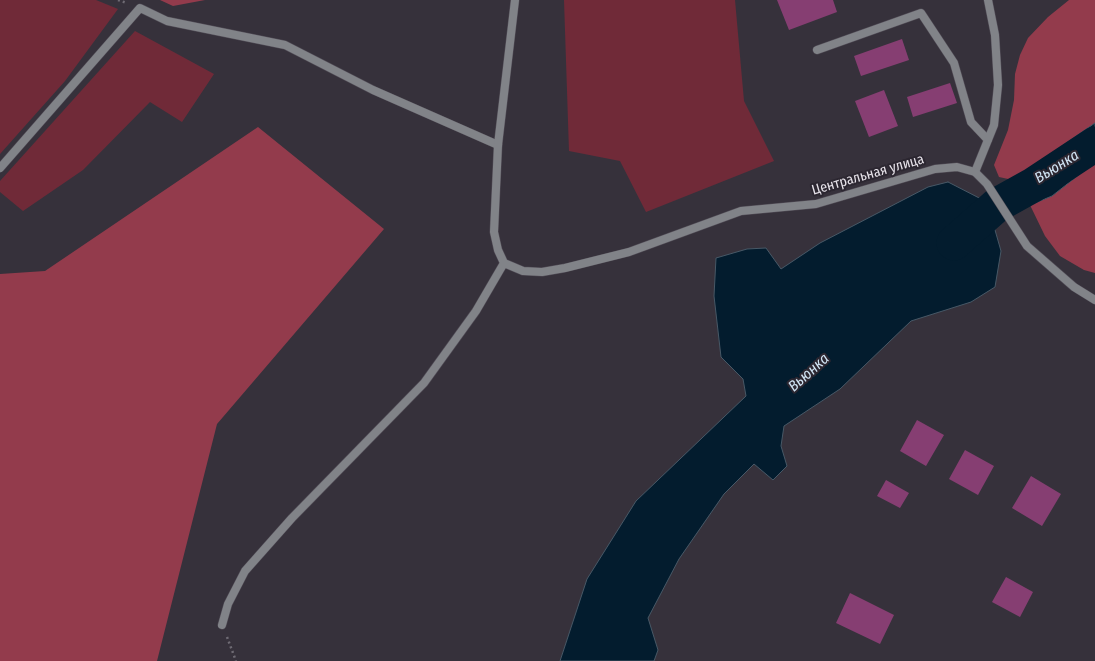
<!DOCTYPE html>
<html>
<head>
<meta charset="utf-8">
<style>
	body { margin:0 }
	canvas { display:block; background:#36313b }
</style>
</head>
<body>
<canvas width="1095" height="661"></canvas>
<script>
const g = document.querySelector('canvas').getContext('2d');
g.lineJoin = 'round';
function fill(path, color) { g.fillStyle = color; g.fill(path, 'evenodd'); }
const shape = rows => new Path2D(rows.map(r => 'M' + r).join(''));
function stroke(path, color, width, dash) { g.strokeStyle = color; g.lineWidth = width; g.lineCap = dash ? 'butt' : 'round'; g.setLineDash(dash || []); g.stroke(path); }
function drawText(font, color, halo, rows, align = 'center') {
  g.font = font + ' "Fira Sans Condensed",sans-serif'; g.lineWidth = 4; g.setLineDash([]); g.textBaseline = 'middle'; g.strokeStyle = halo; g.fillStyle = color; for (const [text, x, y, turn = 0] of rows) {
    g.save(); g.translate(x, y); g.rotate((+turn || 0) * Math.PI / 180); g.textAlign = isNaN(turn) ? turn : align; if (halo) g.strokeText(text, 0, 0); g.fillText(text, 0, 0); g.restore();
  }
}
fill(shape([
	[0,0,96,0,118,9,65,81,0,154],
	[564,0,735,0,744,101,774,161,646,212,620,161,569,151],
	[135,31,214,74,182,122,150,102,83,170,23,211,0,192,0,181]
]), '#702a38');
fill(shape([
	[160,0,205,0,173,6],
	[1069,0,1095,0,1095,123,1013,180,999,177,994,165,1008,130,1014,100,1015,74,1020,55,1028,38,1048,17],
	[258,127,384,229,217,424,157,661,0,661,0,274,45,271],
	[1095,162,1095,273,1084,270,1060,256,1045,236,1030,205,1052,196]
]), '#933b4c');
const water = shape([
	[1095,123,1095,162,1052,196,1030,205,1017,205,1010,197,1010,184,1013,180,1095,123],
	[948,182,987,202,1001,251,995,287,971,302,911,321,840,389,784,426,781,446,787,466,773,480,754,464,724,494,679,559,648,618,658,650,654,661,560,661,587,579,636,501,746,396,743,379,721,357,714,296,716,258,747,249,766,248,781,269,820,243,928,187,948,182]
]);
fill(water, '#031c2e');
stroke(water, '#475866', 1);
stroke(shape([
	[954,243,997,205,1033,185,1095,144]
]), '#031c2e', 35);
fill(shape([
	[777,0,833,0,837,12,789,30],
	[902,39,909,60,861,76,854,56],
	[950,83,957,103,913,117,907,97],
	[884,90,898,126,869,137,855,101],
	[917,420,944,435,926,466,900,451],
	[965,450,994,466,978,495,949,479],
	[1031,476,1061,494,1042,526,1012,508],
	[886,480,909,493,900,508,877,496],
	[1006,577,1033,592,1020,617,992,602],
	[850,593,894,615,880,644,836,623]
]), '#863e72');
const service = shape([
	[817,50,921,13,954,63,971,122,988,140],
	[0,168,140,8,167,21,285,45,373,90,498,145],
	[975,172,994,125,998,85,995,35,988,0]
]);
const minor = shape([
	[504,263,523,271,542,272,565,268,629,252,741,211,816,204,935,169,957,167,975,172,987,184,1027,246,1074,287,1095,300],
	[504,263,498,250,494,232,498,145,515,0],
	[222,625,228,604,245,571,292,518,424,383,476,311,504,263]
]);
stroke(service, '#524d57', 9);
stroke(minor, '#524d57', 9);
stroke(shape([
	[118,0,127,3],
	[227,637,236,661]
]), '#6f6b74', 2.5, [2, 3]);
stroke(service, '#818388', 8);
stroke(minor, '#818388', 8);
drawText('14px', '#e7e3ea', '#2c2731', [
	["Центральная улица",868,175,-16]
]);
drawText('italic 15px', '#d2e5f5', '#2c2731', [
	["Вьюнка",1057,167,-32],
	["Вьюнка",809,373,-42]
]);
</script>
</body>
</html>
